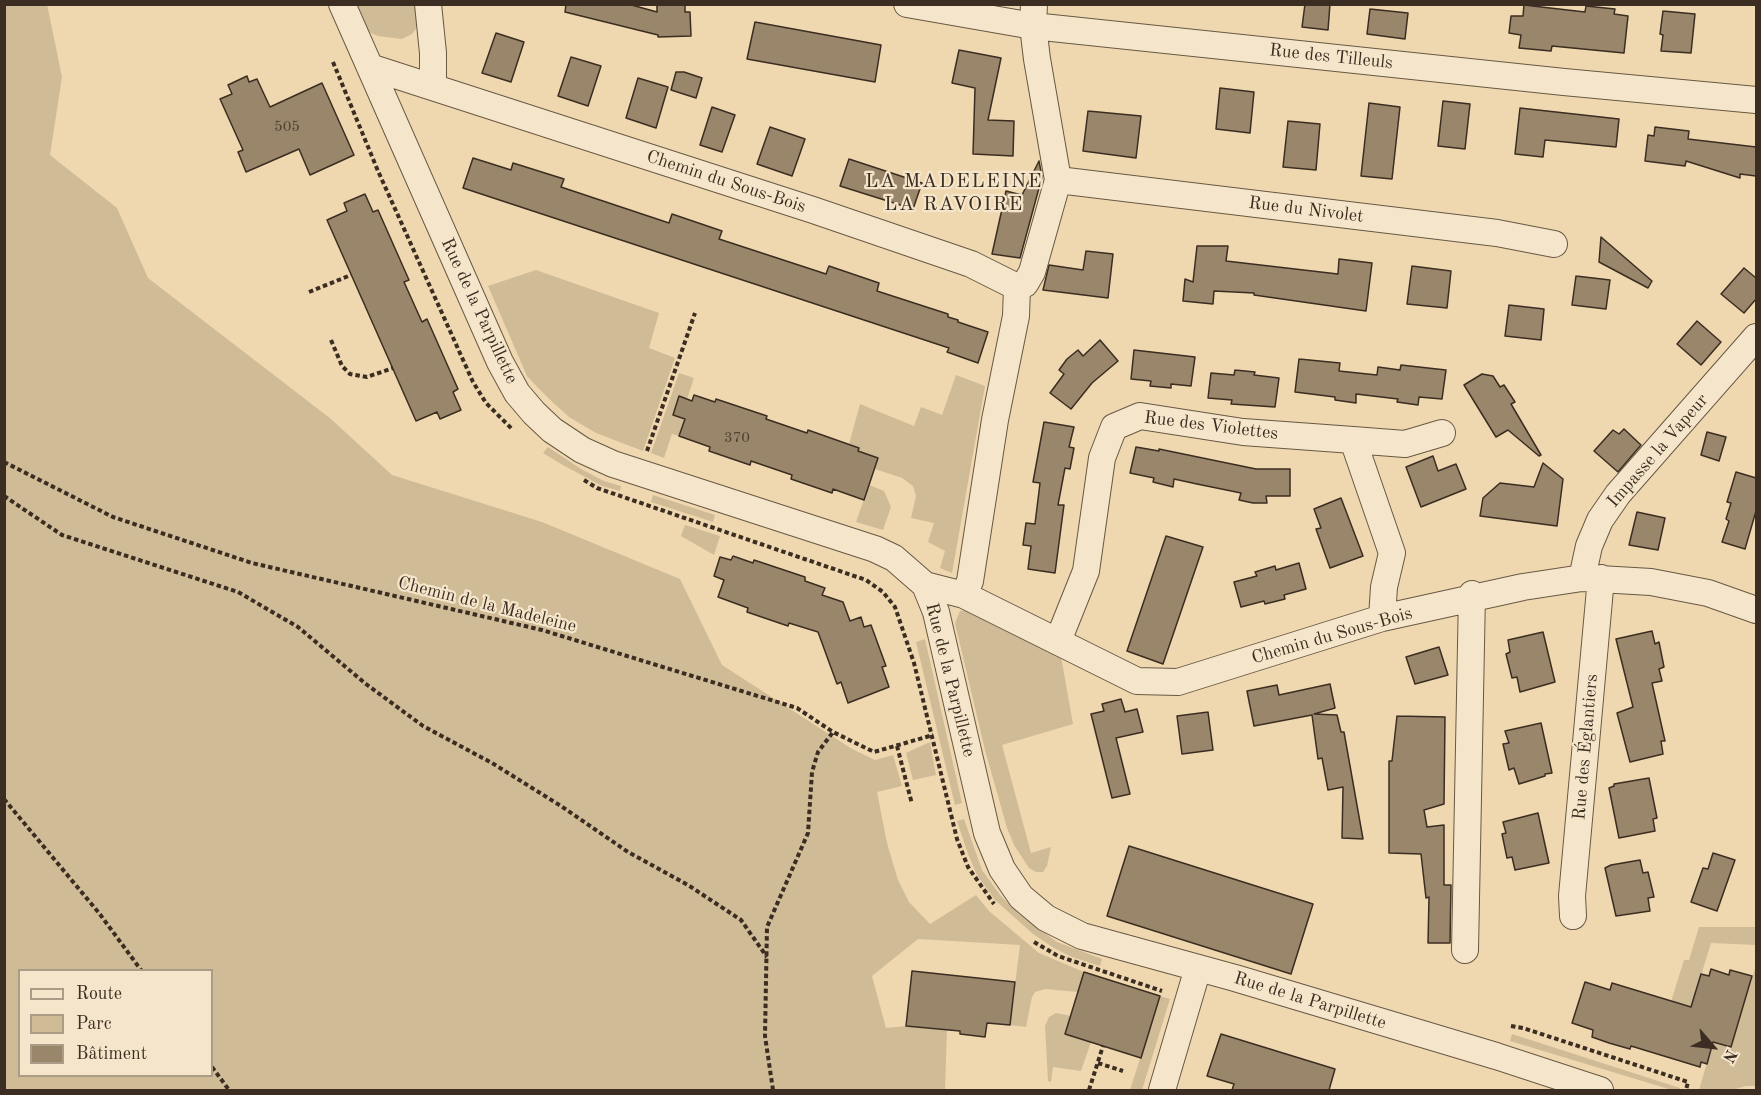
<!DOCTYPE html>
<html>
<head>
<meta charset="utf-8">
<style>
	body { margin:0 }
	#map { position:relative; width:1761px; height:1095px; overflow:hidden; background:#efd8af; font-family:"Old Standard TT",serif }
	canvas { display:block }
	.frame { position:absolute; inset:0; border:6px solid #3b2d21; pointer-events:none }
	.legend { position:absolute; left:18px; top:969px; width:195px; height:108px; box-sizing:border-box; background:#f5e6cb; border:2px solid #ab9c87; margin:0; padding:8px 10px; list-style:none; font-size:18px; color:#3b2d21 }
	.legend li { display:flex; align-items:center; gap:12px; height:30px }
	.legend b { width:30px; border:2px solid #ab9c87 }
	.north { position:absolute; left:1683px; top:1017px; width:60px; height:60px; -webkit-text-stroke:4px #f5e6cb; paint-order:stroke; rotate:118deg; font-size:16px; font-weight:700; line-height:24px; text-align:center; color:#3b2d21 }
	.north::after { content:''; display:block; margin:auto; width:21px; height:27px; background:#3b2d21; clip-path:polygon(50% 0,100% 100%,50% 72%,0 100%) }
</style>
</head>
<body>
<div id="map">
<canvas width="1761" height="1095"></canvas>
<div class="frame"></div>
<ul class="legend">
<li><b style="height:8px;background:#f5e6cb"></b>Route</li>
<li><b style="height:16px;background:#d0bb97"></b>Parc</li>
<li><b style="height:16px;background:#99866b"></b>Bâtiment</li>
</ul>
<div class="north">N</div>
</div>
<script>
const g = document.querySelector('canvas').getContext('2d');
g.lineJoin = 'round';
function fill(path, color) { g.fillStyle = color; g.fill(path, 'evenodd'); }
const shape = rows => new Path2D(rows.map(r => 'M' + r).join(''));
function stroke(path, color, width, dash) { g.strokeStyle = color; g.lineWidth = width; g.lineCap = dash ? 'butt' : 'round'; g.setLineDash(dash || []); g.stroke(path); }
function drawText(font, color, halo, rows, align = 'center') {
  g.font = font + ' "Old Standard TT",serif'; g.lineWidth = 4.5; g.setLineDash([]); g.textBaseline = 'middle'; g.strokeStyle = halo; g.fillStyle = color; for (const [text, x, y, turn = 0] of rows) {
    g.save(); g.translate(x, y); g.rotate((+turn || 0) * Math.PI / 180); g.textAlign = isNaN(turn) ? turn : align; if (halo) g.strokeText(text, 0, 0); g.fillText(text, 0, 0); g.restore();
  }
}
fill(shape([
	[47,4,62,77,50,155,117,208,148,278,331,419,392,475,542,522,680,579,722,665,852,749,875,760,893,755,902,786,877,792,887,843,898,880,909,902,930,924,976,895,989,911,1039,953,1084,972,1078,992,1045,989,1035,992,1032,997,1026,1027,1010,1025,1020,945,918,939,872,976,886,1028,906,1026,947,1030,945,1090,5,1090,4,5],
	[20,970,212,970,212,1076,20,1076],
	[354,5,417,5,418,26,412,34,402,39,378,36,369,32,361,20],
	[536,270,659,313,649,348,675,358,643,451,596,433,569,417,548,398,527,376,488,286],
	[679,373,694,378,687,399,679,396,673,415,685,419,679,436,672,434,664,458,651,453],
	[956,375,985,386,952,573,940,568,945,551,928,542,934,523,911,518,916,496,913,486,902,478,875,469,878,458,858,451,859,448,849,444,860,404,914,426,921,407,942,415],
	[548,447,581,469,604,481,621,486,620,491,602,486,561,464,543,453],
	[869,485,884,491,891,507,883,530,856,522],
	[653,495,715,515,713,522,651,502],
	[685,525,720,536,714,555,681,536],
	[969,610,1060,655,1062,662,1073,724,1002,745,1031,853,1051,847,1047,866,1043,872,1036,872,1029,868,1014,845,1007,828,985,750,955,623,960,611],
	[925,639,962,803,955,805,916,642],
	[930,742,936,775,913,780,906,753],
	[964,819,982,870,1000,895,1019,914,1057,942,1102,959,1100,966,1072,957,1054,948,1033,934,995,900,977,875,968,854,957,821],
	[1699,927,1756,927,1756,945,1711,943,1689,1014,1669,1008,1684,960,1689,960],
	[1756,965,1756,1086,1746,1086,1732,1090,1699,1090,1713,1042,1731,1047],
	[1160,996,1170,999,1142,1090,1130,1090],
	[1056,1013,1071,1016,1091,1042,1081,1071,1053,1067,1051,1082,1048,1081,1045,1026,1049,1017],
	[1512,1034,1680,1088,1679,1090,1672,1090,1510,1041]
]), '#d0bb97');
const building = shape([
	[566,4,628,4,657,12,657,4,685,4,685,12,690,12,691,36,658,37,658,35,565,12,566,4],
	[1305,4,1330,4,1328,30,1302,27,1305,4],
	[1524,5,1585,12,1586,6,1615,9,1614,14,1628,16,1624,53,1552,46,1551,51,1519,48,1521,35,1509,33,1511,16,1523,16,1524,5],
	[1370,9,1408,13,1405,39,1367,34,1370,9],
	[1663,11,1695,14,1691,53,1661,51,1663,35,1660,34,1663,11],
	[755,22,881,45,875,82,747,59,755,22],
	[496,33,524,42,511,82,482,73,496,33],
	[959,50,1001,58,988,120,1014,121,1013,156,973,154,975,88,952,83,959,50],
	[571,57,601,66,588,106,558,96,571,57],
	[676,72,684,72,702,78,696,98,671,90,676,72],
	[247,76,249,82,257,79,270,107,322,83,354,155,310,175,299,149,246,172,238,152,243,150,220,99,232,94,228,85,247,76],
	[638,78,668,87,656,128,626,118,638,78],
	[1220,88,1254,92,1250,133,1216,129,1220,88],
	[1443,101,1470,104,1465,149,1438,146,1443,101],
	[1369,103,1400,107,1392,179,1361,176,1369,103],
	[712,107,735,115,722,152,700,145,712,107],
	[1520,108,1619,119,1616,147,1545,140,1543,157,1515,154,1520,108],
	[1088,111,1141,116,1136,158,1083,151,1088,111],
	[1288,121,1320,124,1316,170,1283,167,1288,121],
	[770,127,805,139,792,176,757,164,770,127],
	[1655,127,1689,131,1688,139,1756,147,1756,176,1740,174,1740,178,1686,161,1685,166,1645,161,1648,135,1654,136,1655,127],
	[473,158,511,170,513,163,564,179,561,187,669,223,672,214,722,231,719,239,826,274,829,266,879,283,877,291,948,314,948,317,958,320,958,322,988,332,978,363,947,352,949,348,463,188,473,158],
	[849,159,922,183,913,209,840,186,849,159],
	[1039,161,1042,177,1020,258,992,254,1006,191,1022,195,1039,161],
	[365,194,373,212,378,210,409,280,404,282,422,322,427,319,458,389,453,392,461,410,440,419,437,412,416,421,327,220,347,211,344,203,365,194],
	[1601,237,1652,281,1648,288,1599,262,1601,237],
	[1197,246,1228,246,1226,261,1338,274,1339,259,1372,263,1366,311,1254,295,1254,293,1214,291,1213,304,1183,301,1185,279,1193,282,1197,246],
	[1086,251,1113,254,1108,298,1043,290,1049,265,1083,270,1086,251],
	[1412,266,1451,271,1447,308,1407,304,1412,266],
	[1744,268,1756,278,1756,299,1744,313,1721,294,1744,268],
	[1576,276,1610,280,1606,309,1572,305,1576,276],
	[1509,305,1544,309,1541,340,1505,336,1509,305],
	[1697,321,1721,342,1701,365,1677,344,1697,321],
	[1100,340,1118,361,1092,383,1071,409,1050,393,1064,374,1059,370,1067,359,1078,350,1083,356,1100,340],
	[1134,350,1195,357,1191,386,1171,384,1171,388,1150,386,1151,381,1131,379,1134,350],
	[1299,359,1340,363,1339,371,1377,375,1378,367,1400,370,1401,365,1446,370,1442,399,1419,397,1418,405,1397,402,1398,399,1356,394,1356,403,1335,400,1335,397,1295,392,1299,359],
	[1235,370,1255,372,1254,375,1279,378,1275,407,1231,404,1232,400,1208,398,1211,373,1234,375,1235,370],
	[1482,374,1493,376,1500,387,1504,385,1515,402,1511,404,1541,455,1539,456,1508,430,1496,437,1464,385,1482,374],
	[694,395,715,402,716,399,767,416,766,419,807,433,808,430,859,448,858,451,878,458,864,500,833,489,832,493,791,479,792,475,751,461,750,465,709,451,710,447,679,436,685,419,673,415,679,396,692,401,694,395],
	[1044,422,1074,427,1069,447,1074,448,1070,469,1065,468,1058,505,1064,505,1055,573,1028,569,1031,546,1023,545,1026,523,1035,524,1040,483,1033,482,1044,422],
	[1624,429,1641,445,1618,472,1594,451,1613,430,1619,434,1624,429],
	[1707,432,1726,437,1719,461,1701,455,1707,432],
	[1136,447,1159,451,1159,449,1256,469,1290,469,1290,496,1266,496,1267,503,1253,503,1239,500,1241,493,1197,484,1174,479,1173,487,1153,482,1154,478,1130,473,1136,447],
	[1433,456,1438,471,1456,464,1466,489,1421,507,1406,467,1433,456],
	[1543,463,1563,479,1557,526,1480,516,1483,498,1500,483,1534,487,1543,463],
	[1736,472,1756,478,1756,511,1745,549,1722,542,1729,521,1726,519,1731,503,1727,502,1736,472],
	[1341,498,1363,556,1330,568,1316,529,1321,528,1314,509,1341,498],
	[1637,512,1665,518,1658,550,1629,545,1637,512],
	[1166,536,1203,547,1163,664,1127,651,1166,536],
	[733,556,753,563,754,560,805,577,805,581,825,588,822,595,843,602,850,621,861,617,864,627,871,625,886,666,882,667,889,687,848,703,841,682,837,684,818,632,789,623,788,626,747,612,748,608,718,597,724,580,714,576,720,557,731,560,733,556],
	[1299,563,1306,589,1284,595,1285,599,1265,604,1264,601,1241,607,1234,582,1257,576,1255,572,1275,566,1276,570,1299,563],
	[1652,631,1655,644,1659,642,1664,667,1659,669,1662,681,1652,683,1665,741,1661,741,1663,754,1630,762,1617,713,1633,707,1616,639,1652,631],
	[1543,632,1555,682,1520,692,1517,677,1512,678,1506,654,1510,652,1508,640,1543,632],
	[1439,647,1448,675,1415,684,1406,657,1439,647],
	[1330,684,1335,708,1314,714,1337,715,1341,732,1344,732,1363,839,1342,838,1343,787,1328,790,1322,758,1318,759,1312,715,1254,726,1247,691,1277,685,1279,695,1330,684],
	[1121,699,1125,712,1137,709,1143,732,1116,738,1130,794,1112,798,1091,714,1104,711,1102,704,1121,699],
	[1208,712,1213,750,1182,754,1177,716,1208,712],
	[1397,716,1445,717,1444,804,1424,810,1427,827,1444,825,1444,885,1451,885,1450,943,1428,943,1429,897,1426,898,1421,854,1389,853,1389,761,1392,761,1397,716],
	[1541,723,1552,773,1545,774,1545,776,1519,784,1514,768,1509,770,1503,744,1509,743,1505,731,1541,723],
	[1649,778,1657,818,1653,819,1655,831,1619,838,1609,788,1614,786,1614,784,1649,778],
	[1538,813,1549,863,1515,870,1512,857,1507,858,1502,834,1506,833,1503,822,1538,813],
	[1129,846,1313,904,1291,974,1107,916,1129,846],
	[1713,853,1735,860,1717,911,1691,902,1703,868,1708,869,1713,853],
	[1640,860,1643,873,1648,872,1654,897,1648,898,1650,911,1616,916,1605,868,1611,865,1640,860],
	[1711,969,1729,975,1730,970,1752,976,1731,1047,1713,1042,1707,1064,1701,1062,1700,1067,1631,1046,1630,1049,1609,1043,1592,1037,1593,1030,1572,1023,1585,982,1610,990,1612,983,1691,1007,1701,974,1709,976,1711,969],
	[912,971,1015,982,1010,1025,987,1023,985,1037,960,1034,960,1031,906,1026,912,971],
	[1084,972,1160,996,1141,1058,1065,1034,1084,972],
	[1221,1034,1335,1069,1329,1090,1232,1090,1234,1084,1207,1076,1221,1034]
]);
fill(building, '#99866b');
stroke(building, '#3b2d21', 1.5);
const minor = shape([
	[342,4,500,362,517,393,534,413,552,430,582,450,613,464,875,549,894,558,925,585,936,612,987,833,1002,869,1021,897,1046,918,1082,936,1235,978,1496,1056,1600,1090],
	[428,4,433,53,433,87],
	[907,4,1033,26,1564,82,1756,100],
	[370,67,813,210,971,264,1017,287],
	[1058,180,1497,233,1554,244],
	[1353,440,1405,444,1442,433],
	[1582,578,1589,546,1600,520,1618,494,1756,337],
	[925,585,964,595,1137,681,1178,682,1382,618,1523,587,1582,578,1651,582,1708,593,1756,610],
	[964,595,970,581,995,420,1016,316,1017,287,1025,284,1032,272,1058,180,1037,59,1033,26,1034,4],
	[1058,641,1086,571,1102,458,1114,427,1140,416,1243,432,1353,440,1392,553,1384,587,1382,618],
	[1573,916,1572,896,1601,578],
	[1465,950,1472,594],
	[1162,1090,1198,968]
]);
stroke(minor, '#685844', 28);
stroke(shape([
	[333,62,378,171,473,382,486,403,512,429],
	[309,292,351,275],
	[331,340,342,366,350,374,367,377,393,368],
	[647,451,695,313],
	[4,462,113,517,252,563,542,630,797,708,833,732,874,752,933,735],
	[584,480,597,488,866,580,883,592,895,607,914,663,957,839,968,867,994,904],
	[4,496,62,535,238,592,298,627,366,684,423,726,492,763,561,806,628,852,688,885,741,920,767,957],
	[897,746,912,804],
	[4,799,99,913,141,970],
	[1034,942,1058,956,1162,991],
	[1511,1026,1523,1028,1688,1082,1686,1090],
	[1098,1063,1123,1071],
	[212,1067,229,1090],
	[773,1090,765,1036,767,927,808,833,812,772,818,752,833,732],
	[1089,1090,1103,1046]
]), '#3b2d21', 4, [4.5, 3]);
stroke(minor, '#f5e6cb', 26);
drawText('15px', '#524334', null, [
	["505",287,127],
	["370",737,438]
]);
drawText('18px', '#3b2d21', '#f5e6cb', [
	["Rue des Tilleuls",1331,57,6],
	["Chemin du Sous-Bois",726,182,18],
	["Rue du Nivolet",1306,210,7],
	["Rue de la Parpillette",479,311,65],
	["Rue des Violettes",1211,426,7],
	["Impasse la Vapeur",1658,451,-49],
	["Chemin de la Madeleine",487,605,14],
	["Chemin du Sous-Bois",1332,636,-16],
	["Rue de la Parpillette",950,680,76],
	["Rue des Églantiers",1586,747,-85],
	["Rue de la Parpillette",1310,1001,17]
]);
g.letterSpacing = '1.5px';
drawText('20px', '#3b2d21', '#f5e6cb', [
	["LA MADELEINE",954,182],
	["LA RAVOIRE",954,205]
]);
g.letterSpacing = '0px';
</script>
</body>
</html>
